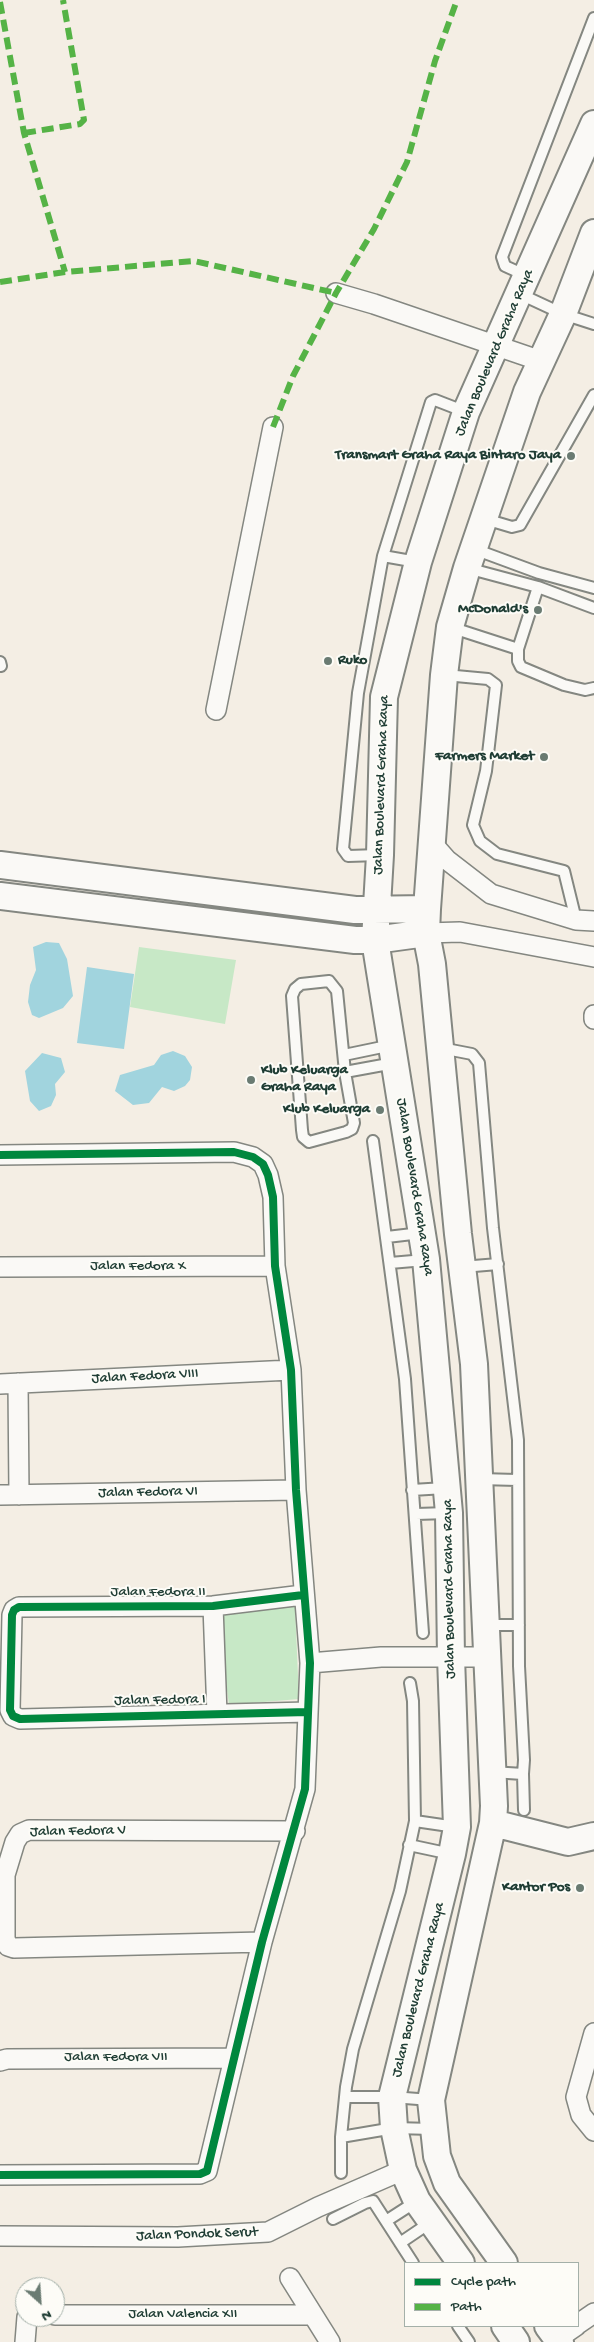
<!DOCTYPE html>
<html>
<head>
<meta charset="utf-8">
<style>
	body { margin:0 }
	#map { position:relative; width:594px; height:2342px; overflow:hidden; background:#f4eee4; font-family:"Gochi Hand",sans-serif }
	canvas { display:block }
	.legend { position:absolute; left:404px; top:2262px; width:175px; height:65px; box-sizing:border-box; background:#fdfcf7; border:1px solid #a4b0a9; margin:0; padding:6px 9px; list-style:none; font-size:15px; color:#1f3d34 }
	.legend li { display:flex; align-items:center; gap:10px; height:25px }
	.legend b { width:25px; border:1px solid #a4b0a9 }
	.north { position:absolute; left:15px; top:2277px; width:50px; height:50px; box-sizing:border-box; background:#fdfcf7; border:1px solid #a4b0a9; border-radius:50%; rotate:154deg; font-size:14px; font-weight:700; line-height:20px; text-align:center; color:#1f3d34 }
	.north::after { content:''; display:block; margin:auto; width:18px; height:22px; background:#6a7b72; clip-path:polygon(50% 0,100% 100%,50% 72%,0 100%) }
</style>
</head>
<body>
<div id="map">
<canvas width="594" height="2342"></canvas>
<ul class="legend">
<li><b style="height:6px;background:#00873e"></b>Cycle path</li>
<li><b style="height:6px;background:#55b346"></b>Path</li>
</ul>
<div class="north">N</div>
</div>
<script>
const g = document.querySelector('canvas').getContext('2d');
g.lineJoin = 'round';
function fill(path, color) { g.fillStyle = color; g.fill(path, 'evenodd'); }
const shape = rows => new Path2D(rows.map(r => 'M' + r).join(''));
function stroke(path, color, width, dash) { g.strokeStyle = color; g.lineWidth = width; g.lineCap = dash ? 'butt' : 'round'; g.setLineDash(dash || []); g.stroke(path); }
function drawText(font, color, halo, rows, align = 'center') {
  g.font = font + ' "Gochi Hand",sans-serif'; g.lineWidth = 4; g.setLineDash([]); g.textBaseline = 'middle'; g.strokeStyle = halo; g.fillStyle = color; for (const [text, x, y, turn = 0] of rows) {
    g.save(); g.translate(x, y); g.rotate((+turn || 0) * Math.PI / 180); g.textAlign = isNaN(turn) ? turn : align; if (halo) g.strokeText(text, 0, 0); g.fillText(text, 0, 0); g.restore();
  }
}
fill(shape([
	[139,947,236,960,225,1024,130,1007],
	[295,1606,299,1699,229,1705,217,1614]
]), '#c7e8c6');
fill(shape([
	[46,942,59,943,67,959,73,996,63,1008,39,1018,32,1015,28,1002,30,985,36,970,33,947],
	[87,967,134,974,124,1049,77,1043],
	[173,1051,185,1056,192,1067,190,1080,185,1086,174,1091,162,1087,149,1103,133,1105,115,1091,120,1075,154,1065,161,1055],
	[42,1053,61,1058,65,1072,55,1084,56,1095,51,1106,39,1111,30,1101,25,1071]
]), '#a1d4de');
const lane = shape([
	[527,276,505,266,502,257,594,18],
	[520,294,563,314,594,324],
	[485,519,512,527,520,525,594,395],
	[474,549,539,573,594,588],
	[383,556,417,562],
	[467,568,538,587,594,608],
	[538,587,518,649,518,661,521,667,564,685,585,690,594,688],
	[450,627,518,649],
	[0,662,1,666],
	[445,675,488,679,496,685,486,771,473,825,480,841,497,854,564,871,576,920],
	[379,855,348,856,343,849,358,693,383,556,431,402,435,400,466,412],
	[329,981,337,991,345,1072,354,1123,352,1129,346,1132,309,1142,303,1137,302,1130,292,996,295,989,301,984,329,981],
	[441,1048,472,1054,479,1063,493,1228,518,1440,519,1666,524,1760,523,1774,492,1772],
	[344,1055,392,1045],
	[345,1072,394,1063],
	[373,1141,405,1379,423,1633],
	[387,1237,421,1233],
	[390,1263,425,1260],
	[462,1267,498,1264],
	[480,1479,517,1480],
	[412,1490,445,1488],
	[416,1514,448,1513],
	[485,1625,519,1625],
	[523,1774,524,1810],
	[415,1821,456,1827],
	[409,1845,451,1854],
	[345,2097,392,2097,431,2100],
	[341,2137,394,2128,433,2129],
	[341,2173,341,2137,346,2087,353,2049,400,1891,415,1821,413,1701,410,1683],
	[333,2219,365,2203,373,2201,413,2263],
	[386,2221,417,2201],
	[400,2243,431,2222],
	[458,2326,469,2342]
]);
const street = shape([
	[336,293,374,304,541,361],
	[216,710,273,427],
	[432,843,447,860,491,894,576,920,594,921],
	[426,933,460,932,594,957],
	[594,1015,594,1019],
	[0,1155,234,1152,253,1157,263,1164,268,1175,273,1197,275,1266,291,1370,296,1490,310,1663,305,1789,262,1942,207,2171,200,2174,0,2175],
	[0,1267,275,1266],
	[18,1383,19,1495],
	[0,1384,291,1370],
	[0,1495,296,1490],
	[303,1595,213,1606,19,1607,14,1610,12,1615,10,1710,13,1716,20,1719,308,1712],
	[213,1606,217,1714],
	[310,1663,381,1657,486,1657],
	[262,1942,14,1948,8,1946,5,1939,5,1875,15,1842,20,1834,29,1830,295,1831],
	[594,2033,576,2097,581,2115,594,2131],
	[0,2061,7,2059,233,2058],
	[0,2236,178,2237,268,2232,318,2207,403,2170],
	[290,2278,330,2342],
	[55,2315,312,2315],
	[578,2324,594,2313],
	[557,2339,576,2326],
	[25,2342,27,2317]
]);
const secondary = shape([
	[0,865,355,910,427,909],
	[0,896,355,940,375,940,426,933],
	[493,1823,568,1842,594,1836],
	[461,2263,417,2201,403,2170,394,2128,392,2097,452,1854,457,1827,451,1657,449,1513,426,1259,375,940,380,855,384,697,418,562,466,412,594,124],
	[504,2263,447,2183,437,2156,431,2100,493,1823,494,1806,474,1364,458,1234,432,964,426,933,427,909,444,675,450,627,467,568,527,392,563,314,594,233],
	[505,2326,516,2342],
	[548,2326,560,2342]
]);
stroke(lane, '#848781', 14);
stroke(street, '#848781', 22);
stroke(secondary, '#848781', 30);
stroke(lane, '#faf9f6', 10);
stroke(street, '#faf9f6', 19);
stroke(secondary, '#faf9f6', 26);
stroke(shape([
	[0,2,24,133,65,272],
	[24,133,80,124,84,120,63,0],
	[0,282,65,272,194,261,336,293],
	[273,427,293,376,336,293,374,229,407,162,435,61,457,0]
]), '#55b346', 6, [12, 6]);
stroke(shape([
	[0,1155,234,1152,253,1157,263,1164,268,1175,273,1197,275,1266,291,1370,296,1490,310,1663,305,1789,262,1942,207,2171,200,2174,0,2175],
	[303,1595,213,1606,19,1607,14,1610,12,1615,10,1710,13,1716,20,1719,308,1712]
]), '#00873e', 8);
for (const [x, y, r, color] of [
	[571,456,5,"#6a7b72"],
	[538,610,5,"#6a7b72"],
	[328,661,5,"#6a7b72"],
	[544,757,5,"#6a7b72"],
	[251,1080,5,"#6a7b72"],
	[380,1110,5,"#6a7b72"],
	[580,1888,5,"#6a7b72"]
]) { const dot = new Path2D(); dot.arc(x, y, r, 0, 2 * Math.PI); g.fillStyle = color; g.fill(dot); stroke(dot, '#fdfcf7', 2); }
drawText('15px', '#1f3d34', '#fdfcf7', [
	["Jalan Boulevard Graha Raya",495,353,-67],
	["Jalan Boulevard Graha Raya",382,785,-88],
	["Jalan Boulevard Graha Raya",414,1187,81],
	["Jalan Fedora X",138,1267],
	["Jalan Fedora VIII",145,1377,-3],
	["Jalan Fedora VI",148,1493,-1],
	["Jalan Boulevard Graha Raya",450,1589,-91],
	["Jalan Fedora II",158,1593],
	["Jalan Fedora I",160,1701,-1],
	["Jalan Fedora V",78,1832,-1],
	["Jalan Boulevard Graha Raya",419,1990,-76],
	["Jalan Fedora VII",116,2058],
	["Jalan Pondok Serut",197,2235,-2],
	["Jalan Valencia XII",183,2315]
]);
drawText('bold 15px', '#1f3d34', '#fdfcf7', [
	["Transmart Graha Raya Bintaro Jaya",561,456],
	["McDonald's",528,610],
	["Ruko",338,661,"left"],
	["Farmers Market",534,757],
	["Klub Keluarga",261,1071,"left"],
	["Graha Raya",261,1088,"left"],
	["Klub Keluarga",370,1110],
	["Kantor Pos",570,1888]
], 'right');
</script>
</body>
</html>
